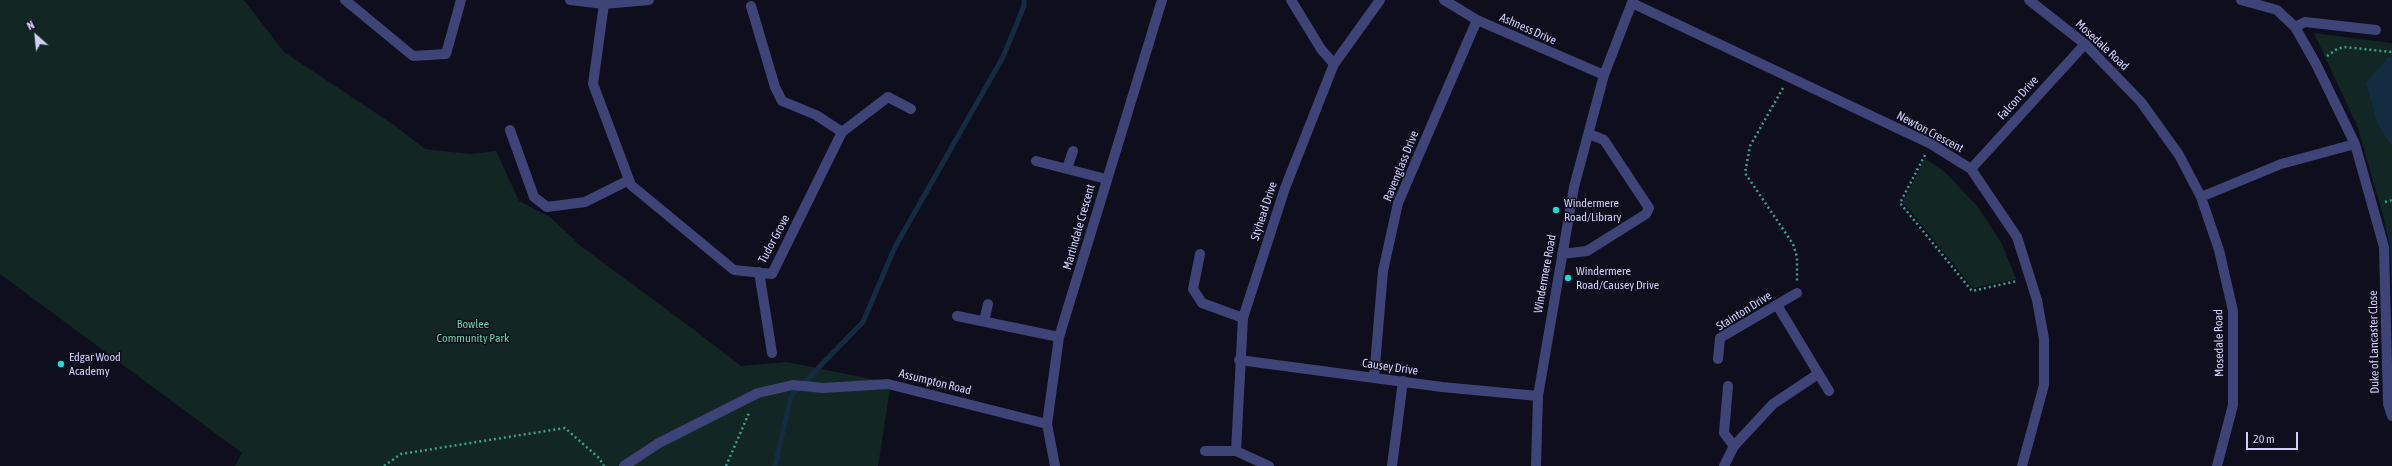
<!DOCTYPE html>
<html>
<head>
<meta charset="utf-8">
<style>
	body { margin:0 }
	#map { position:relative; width:2392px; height:466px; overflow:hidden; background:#0f0e1d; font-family:"Asap Condensed",sans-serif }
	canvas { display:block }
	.north { position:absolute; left:16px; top:16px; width:40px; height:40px; -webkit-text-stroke:3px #0f0e1d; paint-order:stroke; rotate:333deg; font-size:11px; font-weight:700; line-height:16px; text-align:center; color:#cfd0fa }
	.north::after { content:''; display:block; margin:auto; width:14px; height:18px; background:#cfd0fa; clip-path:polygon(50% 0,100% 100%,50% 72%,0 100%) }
	.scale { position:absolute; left:2246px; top:432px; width:52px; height:18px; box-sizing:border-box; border:2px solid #cfd0fa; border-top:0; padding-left:5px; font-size:12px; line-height:14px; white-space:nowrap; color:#cfd0fa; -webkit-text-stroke:3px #0f0e1d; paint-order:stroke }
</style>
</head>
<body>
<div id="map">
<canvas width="2392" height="466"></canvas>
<div class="north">N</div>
<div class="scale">20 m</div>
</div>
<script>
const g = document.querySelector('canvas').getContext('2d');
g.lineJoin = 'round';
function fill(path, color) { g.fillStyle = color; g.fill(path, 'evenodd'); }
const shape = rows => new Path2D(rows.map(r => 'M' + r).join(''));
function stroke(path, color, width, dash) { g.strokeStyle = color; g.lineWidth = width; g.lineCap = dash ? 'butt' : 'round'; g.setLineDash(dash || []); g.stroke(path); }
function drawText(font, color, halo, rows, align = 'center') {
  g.font = font + ' "Asap Condensed",sans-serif'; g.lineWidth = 3; g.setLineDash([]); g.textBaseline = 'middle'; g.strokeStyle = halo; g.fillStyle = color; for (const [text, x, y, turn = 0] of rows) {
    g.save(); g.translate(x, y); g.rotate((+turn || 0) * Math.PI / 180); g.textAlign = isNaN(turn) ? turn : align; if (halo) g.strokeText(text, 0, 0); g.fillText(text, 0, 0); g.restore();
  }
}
fill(shape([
	[0,0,244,0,284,52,394,125,425,149,470,154,496,151,519,201,550,217,582,247,685,323,741,366,787,362,891,383,878,466,235,466,242,453,0,274],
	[2314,33,2392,43,2392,304,2390,246,2382,212,2358,128],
	[1925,159,1945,172,1978,207,2002,244,2016,279,1973,288,1903,202]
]), '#122623');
fill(shape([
	[2389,57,2392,57,2392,146,2378,125,2366,83]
]), '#132c41');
stroke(shape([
	[775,466,791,396,863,322,895,247,1003,57,1024,6,1024,0]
]), '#132c41', 5);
stroke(shape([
	[2327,56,2337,49,2344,47,2392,52],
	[1783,88,1750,146,1745,173,1793,244,1797,257,1797,281],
	[1925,155,1900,203,1972,291,2017,281],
	[2385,202,2392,200],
	[384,466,401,454,565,428,599,458,604,466],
	[726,466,749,413]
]), '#3aa38e', 2.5, [2, 3]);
stroke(shape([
	[345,0,413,56,446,54,461,0],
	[570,0,604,4,649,0],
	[1291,0,1321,49,1334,64],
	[1444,0,1477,20,1604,75],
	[2029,0,2085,44,2141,102,2179,155,2201,197,2219,250,2233,311,2233,405,2217,466],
	[2241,0,2277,10,2295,27,2316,64,2355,144,2384,247,2388,404,2392,416],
	[1632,3,1931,144,1971,169,2017,237,2037,300,2044,339,2044,385,2022,466],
	[604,4,593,84,631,185,734,270,772,274,842,132,816,115,782,101,775,87,751,6],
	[2295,27,2305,22,2376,30],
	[510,130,534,197,547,207,585,202,629,180],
	[842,132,888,97,911,109],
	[1036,161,1106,179],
	[1067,168,1073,151],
	[1971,169,2085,44],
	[2201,197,2281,164,2355,144],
	[1200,254,1193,289,1202,303,1243,318],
	[1562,254,1587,251,1646,214,1649,208,1604,140,1589,134],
	[759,272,772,353],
	[1777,305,1829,391],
	[957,316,1059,337],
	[984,321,988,304],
	[1718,359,1720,338,1797,293],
	[1239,360,1442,387,1538,396],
	[1374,377,1383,271,1398,203,1477,20],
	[1728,386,1724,433,1734,446],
	[1205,451,1236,451,1269,466],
	[1236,451,1243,318,1285,188,1334,64,1380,0],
	[624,466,659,443,758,393,793,385,823,388,888,384,1047,424],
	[1055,466,1047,424,1059,337,1162,0],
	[1392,466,1403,381],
	[1536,466,1538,396,1574,187,1604,75,1633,0],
	[1724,466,1734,446,1773,404,1818,374]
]), '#3e4477', 10);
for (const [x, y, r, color] of [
	[1556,210,4,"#19dcd4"],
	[1568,278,4,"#19dcd4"],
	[61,364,4,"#19dcd4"]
]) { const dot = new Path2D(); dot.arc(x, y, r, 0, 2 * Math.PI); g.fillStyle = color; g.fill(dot); stroke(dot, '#0f0e1d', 1.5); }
drawText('12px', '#cfd0fa', '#0f0e1d', [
	["Ashness Drive",1528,29,24],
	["Mosedale Road",2102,45,43],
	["Falcon Drive",2018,98,-48],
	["Newton Crescent",1930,132,28],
	["Ravenglass Drive",1401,166,-68],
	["Styhead Drive",1264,211,-72],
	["Martindale Crescent",1079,227,-74],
	["Tudor Grove",774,239,-62],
	["Windermere Road",1545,274,-80],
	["Stainton Drive",1744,311,-32],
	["Duke of Lancaster Close",2374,342,-91],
	["Mosedale Road",2219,343,-91],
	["Causey Drive",1390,367,8],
	["Assumpton Road",935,382,14]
]);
drawText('12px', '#cfd0fa', '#0f0e1d', [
	["Windermere",1564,203],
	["Road/Library",1564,217],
	["Windermere",1576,271],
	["Road/Causey Drive",1576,285],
	["Edgar Wood",69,357],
	["Academy",69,371]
], 'left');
drawText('12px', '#64d1a6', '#0f0e1d', [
	["Bowlee",473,324],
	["Community Park",473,338]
]);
</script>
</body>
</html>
